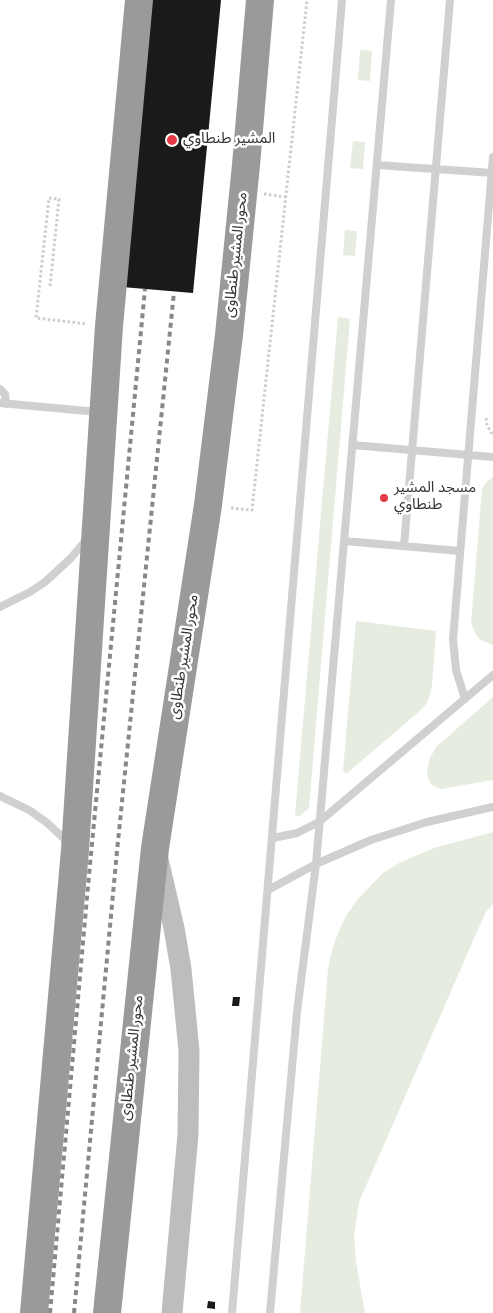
<!DOCTYPE html>
<html>
<head>
<meta charset="utf-8">
<style>
	body { margin:0 }
	canvas { display:block; background:#fff }
</style>
</head>
<body>
<canvas width="493" height="1313"></canvas>
<script>
const g = document.querySelector('canvas').getContext('2d');
g.lineJoin = 'round';
function fill(path, color) { g.fillStyle = color; g.fill(path, 'evenodd'); }
const shape = rows => new Path2D(rows.map(r => 'M' + r).join(''));
function stroke(path, color, width, dash) { g.strokeStyle = color; g.lineWidth = width; g.lineCap = dash ? 'butt' : 'round'; g.setLineDash(dash || []); g.stroke(path); }
function drawText(font, color, halo, rows, align = 'center') {
  g.font = font + ' Overpass,"Noto Sans Arabic",sans-serif'; g.lineWidth = 5; g.setLineDash([]); g.textBaseline = 'middle'; g.strokeStyle = halo; g.fillStyle = color; for (const [text, x, y, turn = 0] of rows) {
    g.save(); g.translate(x, y); g.rotate((+turn || 0) * Math.PI / 180); g.textAlign = isNaN(turn) ? turn : align; if (halo) g.strokeText(text, 0, 0); g.fillText(text, 0, 0); g.restore();
  }
}
fill(shape([
	[360,50,372,51,370,81,358,80],
	[353,141,365,142,363,169,350,168],
	[345,230,357,231,355,256,343,255],
	[338,317,350,319,309,808,298,817,295,815],
	[493,477,493,645,481,640,476,635,471,623,482,489,486,482],
	[356,621,436,631,432,686,428,701,421,710,346,774,343,770],
	[493,697,493,780,441,789,432,785,429,781,427,771,430,758,436,747],
	[493,832,493,904,486,912,479,927,359,1202,354,1237,356,1262,365,1313,300,1313,328,969,332,950,338,933,346,916,357,900,383,873,399,863,434,848]
]), '#e6ecdf');
fill(shape([
	[149,0,221,0,193,293,122,287],
	[233,997,240,997,239,1006,232,1006],
	[208,1301,215,1302,215,1309,207,1308]
]), '#1a1a1a');
stroke(shape([
	[264,194,286,197],
	[50,286,59,199,49,198,36,318,87,324],
	[486,418,487,425,493,436],
	[231,508,252,510,307,0]
]), '#cdcdcd', 3, [2.5, 2.5]);
stroke(shape([
	[377,165,493,173],
	[0,389,5,394,6,404],
	[0,403,98,412],
	[352,445,493,457],
	[344,541,460,551],
	[404,546,450,0],
	[0,607,30,592,45,582,71,558,87,539],
	[465,699,456,670,453,639,493,157],
	[0,796,29,810,46,822,68,842],
	[273,838,297,833,319,822,493,675],
	[268,890,316,864,371,840,427,822,493,807],
	[232,1313,342,0],
	[270,1313,297,1012,316,864,391,0]
]), '#d0d0d0', 8);
stroke(shape([
	[158,859,174,928,181,969,189,1051,188,1134,172,1313]
]), '#bdbdbd', 21);
stroke(shape([
	[34,1313,75,850,109,326,139,0],
	[107,1313,155,848,208,505,229,335,246,165,260,0]
]), '#9a9a9a', 28);
stroke(shape([
	[50,1313,89,875,145,289],
	[74,1313,117,851,174,292]
]), '#888', 4, [5, 4]);
for (const [x, y, r, color] of [
	[172,140,6,"#e63946"],
	[384,498,5,"#e63946"]
]) { const dot = new Path2D(); dot.arc(x, y, r, 0, 2 * Math.PI); g.fillStyle = color; g.fill(dot); stroke(dot, '#fff', 2); }
drawText('15px', '#333', '#fff', [
	["المشير طنطاوي",183,140],
	["مسجد المشير",394,489],
	["طنطاوي",394,506]
], 'left');
drawText('15px', '#333', '#fff', [
	["محور المشير طنطاوى",237,255,-84],
	["محور المشير طنطاوى",185,657,-81],
	["محور المشير طنطاوى",133,1058,-84]
]);
</script>
</body>
</html>
